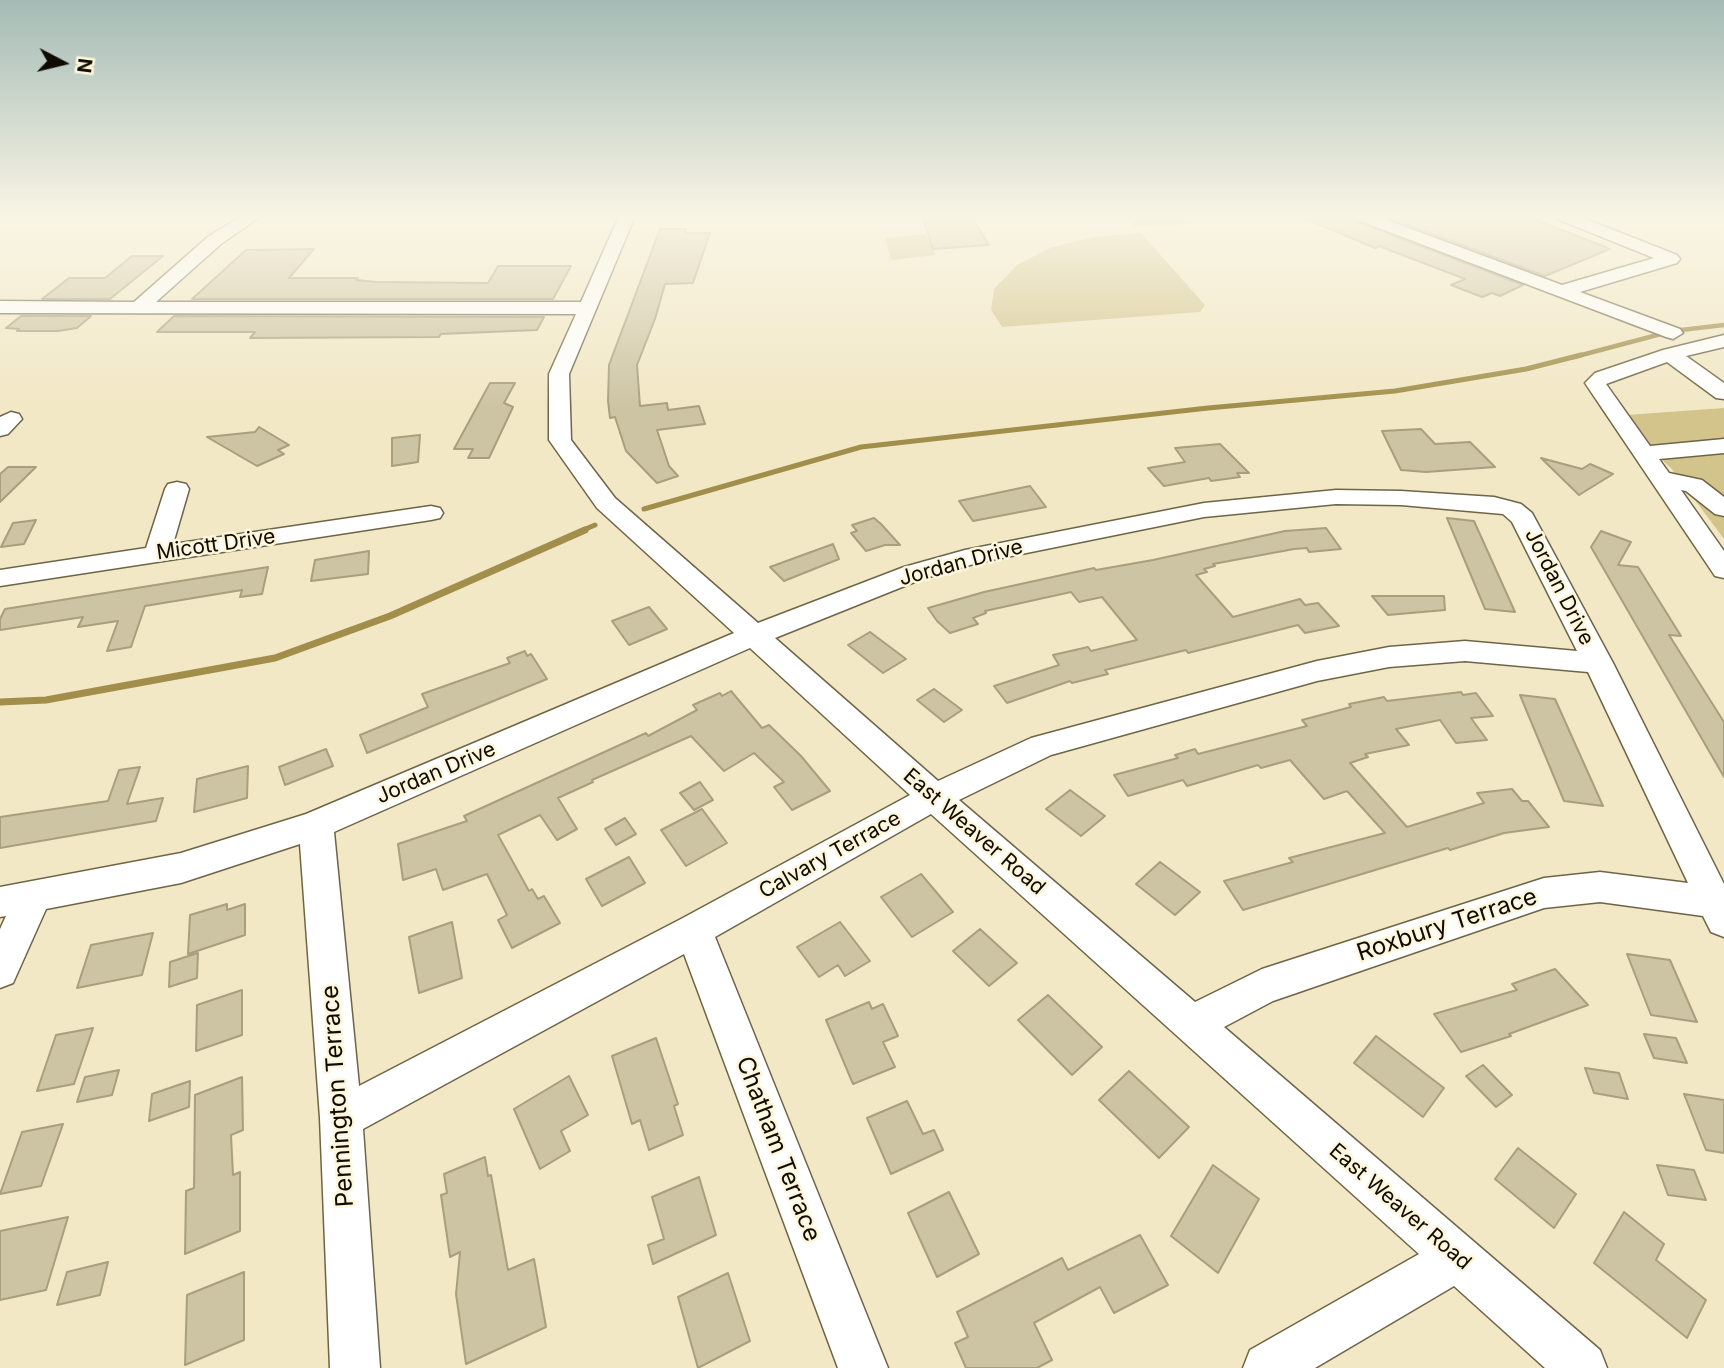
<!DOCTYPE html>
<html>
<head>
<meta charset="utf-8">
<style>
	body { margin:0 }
	#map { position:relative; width:1724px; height:1368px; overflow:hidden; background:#f2e8c6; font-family:Inter,sans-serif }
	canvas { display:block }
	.north { position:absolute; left:28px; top:28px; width:70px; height:70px; -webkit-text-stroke:5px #fdf6da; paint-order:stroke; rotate:97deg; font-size:19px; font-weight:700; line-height:28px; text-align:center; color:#0f0b02 }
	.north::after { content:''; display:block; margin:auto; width:24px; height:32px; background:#0f0b02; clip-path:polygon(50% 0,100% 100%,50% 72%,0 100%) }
</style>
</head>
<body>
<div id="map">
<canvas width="1724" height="1368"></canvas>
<div class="north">N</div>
</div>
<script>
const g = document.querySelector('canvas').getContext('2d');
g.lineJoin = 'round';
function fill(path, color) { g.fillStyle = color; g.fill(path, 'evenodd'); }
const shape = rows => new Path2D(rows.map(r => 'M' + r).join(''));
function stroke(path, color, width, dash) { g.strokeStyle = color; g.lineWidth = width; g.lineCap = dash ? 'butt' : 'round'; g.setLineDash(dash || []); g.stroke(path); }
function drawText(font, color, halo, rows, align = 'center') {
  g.font = font + ' Inter,sans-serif'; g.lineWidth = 5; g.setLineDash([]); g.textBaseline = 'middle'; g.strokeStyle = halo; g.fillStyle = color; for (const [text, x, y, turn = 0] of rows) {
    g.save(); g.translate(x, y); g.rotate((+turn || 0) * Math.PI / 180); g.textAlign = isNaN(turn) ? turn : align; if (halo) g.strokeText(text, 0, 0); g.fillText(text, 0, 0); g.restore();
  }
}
fill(shape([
	[1125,216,1189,216,1196,223,1135,227],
	[1141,233,1205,305,1200,312,1002,327,991,310,994,289,1017,265,1052,247,1094,237],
	[926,234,936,255,891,260,885,238],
	[1724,408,1724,539,1671,468,1650,449,1627,415]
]), '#d3c48c');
stroke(shape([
	[1681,330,1724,325],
	[1574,357,1661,334]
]), '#a18e4a', 4.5);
stroke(shape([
	[644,509,861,447,1208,408,1395,391,1526,369,1581,355],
	[581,531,595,525]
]), '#a18e4a', 5);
stroke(shape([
	[0,702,46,700,275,658,390,616,585,530]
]), '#a18e4a', 7);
const building = shape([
	[922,216,971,216,989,245,933,249,922,216],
	[1299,216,1351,216,1354,221,1523,285,1500,296,1492,293,1482,297,1451,285,1465,279,1379,246,1375,248,1299,216],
	[1384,216,1527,216,1610,249,1545,276,1384,216],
	[660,229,686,229,685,233,710,233,693,283,665,284,655,319,637,365,640,406,667,403,668,410,699,406,705,424,657,430,669,466,678,476,657,483,626,451,615,417,610,418,608,401,609,365,660,229],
	[314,249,289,278,358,278,356,280,376,282,488,283,498,266,571,266,553,299,192,299,246,250,314,249],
	[132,256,163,256,110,299,42,299,69,278,105,278,132,256],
	[21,316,91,316,77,328,58,331,17,331,19,329,6,328,21,316],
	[174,316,544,317,537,330,441,334,439,337,250,338,255,332,157,332,174,316],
	[490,383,515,383,504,403,513,407,489,458,468,458,473,449,454,449,490,383],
	[259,427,289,445,278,450,284,454,257,466,207,437,255,432,259,427],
	[1421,429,1435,444,1470,442,1495,467,1426,472,1401,470,1382,431,1421,429],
	[420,435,418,462,392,466,392,438,420,435],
	[1220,444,1249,473,1237,473,1240,477,1211,481,1209,478,1164,486,1148,468,1185,462,1175,448,1220,444],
	[1541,458,1582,469,1590,464,1613,474,1579,495,1541,458],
	[8,467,36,467,0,502,0,474,8,467],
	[1030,486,1046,507,973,521,959,501,1030,486],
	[874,518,881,524,900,545,885,545,866,551,851,533,857,531,852,525,874,518],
	[1447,518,1474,521,1515,612,1485,609,1447,518],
	[36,520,24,544,1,547,13,523,36,520],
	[1326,528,1341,549,1309,552,1307,548,1294,549,1213,564,1215,566,1204,569,1207,572,1196,575,1233,617,1300,599,1305,605,1318,603,1339,626,1305,633,1298,625,1188,653,1186,650,1105,670,1108,674,1072,683,1070,681,1007,703,994,686,1059,665,1053,655,1088,647,1091,651,1137,640,1102,597,1079,602,1071,592,985,611,986,613,973,618,978,624,950,633,937,621,928,608,984,592,1094,568,1096,570,1153,560,1285,531,1326,528],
	[1601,531,1631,542,1618,565,1638,567,1681,636,1669,635,1724,722,1724,777,1591,547,1601,531],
	[833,544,839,559,784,581,770,567,833,544],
	[369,551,368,574,311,581,315,560,369,551],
	[268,567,262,594,240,597,242,590,145,606,131,647,107,651,118,621,78,627,83,617,0,630,0,619,5,609,268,567],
	[1372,596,1444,596,1445,610,1388,615,1372,596],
	[649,607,667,629,629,645,612,621,649,607],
	[870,632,906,659,883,673,848,645,870,632],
	[525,651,527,656,531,654,547,679,367,753,360,735,428,707,422,694,510,663,507,658,525,651],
	[934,689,962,710,944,722,917,700,934,689],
	[731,691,762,728,769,725,801,756,830,791,792,810,774,787,784,782,754,753,724,771,691,736,592,780,593,782,558,798,577,829,557,840,540,815,498,835,529,891,532,889,538,899,544,896,560,923,512,948,498,920,507,915,487,874,443,890,436,869,403,880,398,844,467,821,464,816,646,733,648,736,697,710,693,705,720,693,722,696,731,691],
	[1461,692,1463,695,1476,693,1493,716,1471,718,1487,740,1456,743,1440,720,1396,729,1409,745,1365,754,1368,757,1350,763,1407,827,1484,803,1477,793,1512,789,1522,801,1528,801,1549,827,1504,833,1450,850,1448,848,1243,910,1224,881,1293,862,1289,858,1385,833,1347,791,1324,799,1290,760,1261,768,1258,765,1187,786,1183,780,1128,796,1114,775,1178,758,1175,755,1195,749,1198,754,1307,726,1302,720,1351,707,1349,704,1384,697,1387,701,1461,692],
	[1520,695,1555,699,1603,806,1564,801,1520,695],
	[326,749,333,766,285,785,279,767,326,749],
	[248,766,247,798,194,812,197,779,248,766],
	[140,767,127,804,163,798,156,821,0,848,0,817,108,801,119,770,140,767],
	[700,782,713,800,694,810,680,793,700,782],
	[1070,790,1105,816,1081,836,1046,809,1070,790],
	[702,809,727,843,686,866,661,830,702,809],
	[625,818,636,834,616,845,605,829,625,818],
	[629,857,645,883,602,906,586,879,629,857],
	[1160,862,1200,892,1175,915,1136,884,1160,862],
	[921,874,953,912,912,937,881,897,921,874],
	[227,904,227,910,245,904,245,935,188,954,190,915,227,904],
	[452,922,462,978,419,993,409,937,452,922],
	[840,922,870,961,845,976,838,965,819,977,797,947,840,922],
	[980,929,1017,963,989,986,953,951,980,929],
	[153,933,142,975,77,988,91,945,153,933],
	[198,953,197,978,169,987,170,962,198,953],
	[1627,954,1670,960,1697,1022,1651,1015,1627,954],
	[1555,969,1588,1005,1509,1034,1511,1036,1461,1052,1434,1014,1517,990,1512,984,1555,969],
	[242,990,242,1035,196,1051,197,1005,242,990],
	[1048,995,1102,1047,1072,1075,1018,1020,1048,995],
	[869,1002,872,1009,883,1004,898,1036,883,1042,895,1067,853,1084,826,1020,869,1002],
	[93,1028,74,1084,37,1091,56,1035,93,1028],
	[1644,1034,1676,1038,1687,1063,1654,1058,1644,1034],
	[1376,1036,1444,1088,1423,1117,1354,1063,1376,1036],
	[656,1038,678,1104,674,1106,683,1135,649,1150,640,1120,632,1124,612,1056,656,1038],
	[1483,1065,1512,1095,1496,1107,1466,1076,1483,1065],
	[1585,1068,1619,1073,1628,1099,1594,1093,1585,1068],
	[119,1070,112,1095,77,1102,85,1077,119,1070],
	[1129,1071,1189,1127,1159,1158,1099,1100,1129,1071],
	[569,1076,588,1115,561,1131,570,1151,540,1169,514,1109,569,1076],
	[242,1077,243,1130,231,1135,233,1175,240,1172,240,1231,185,1254,186,1191,194,1188,195,1095,242,1077],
	[190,1081,189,1107,149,1121,152,1094,190,1081],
	[1684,1094,1724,1100,1724,1153,1706,1150,1684,1094],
	[907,1101,923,1134,934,1130,943,1150,891,1174,867,1118,907,1101],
	[63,1124,41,1186,0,1194,22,1132,63,1124],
	[1518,1148,1576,1194,1554,1228,1495,1179,1518,1148],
	[485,1157,488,1176,491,1175,508,1270,534,1259,546,1327,466,1364,456,1294,460,1252,450,1257,441,1195,447,1193,444,1174,485,1157],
	[1213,1165,1259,1199,1218,1273,1171,1236,1213,1165],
	[1657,1165,1694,1170,1706,1200,1668,1195,1657,1165],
	[699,1177,716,1235,653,1264,648,1245,664,1239,652,1197,699,1177],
	[949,1192,979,1254,937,1277,908,1213,949,1192],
	[1624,1212,1664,1244,1656,1260,1706,1300,1687,1338,1594,1263,1624,1212],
	[68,1217,46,1290,0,1300,0,1231,68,1217],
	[1140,1235,1168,1285,1114,1313,1100,1287,1034,1323,1052,1360,1037,1368,966,1368,955,1343,968,1337,957,1312,1062,1258,1068,1270,1140,1235],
	[108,1262,100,1295,57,1305,67,1272,108,1262],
	[244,1272,244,1340,185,1365,187,1295,244,1272],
	[728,1273,750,1341,698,1368,678,1297,728,1273]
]);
fill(building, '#cdc4a3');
stroke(building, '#a89f7e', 2);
const minor = shape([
	[242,216,261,216,221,244,156,302,581,302,619,216,635,216,569,374,571,440,615,498,758,623,904,567,965,550,1204,503,1336,490,1401,491,1494,497,1521,504,1532,513,1613,663,1724,884,1724,937,1711,932,1703,916,1600,902,1544,908,1273,1001,1224,1027,1600,1350,1607,1368,1545,1368,1454,1286,1315,1368,1243,1368,1250,1350,1419,1254,931,814,715,937,888,1368,838,1368,684,954,363,1129,380,1368,330,1368,320,1118,300,844,181,883,46,909,13,983,0,988,0,929,6,916,0,917,0,887,181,853,306,814,734,633,597,508,549,440,549,374,576,314,0,313,0,301,134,302,209,236,242,216],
	[1336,504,1401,505,1503,514,1512,522,1577,651,1465,641,1389,647,1317,661,1031,738,938,781,775,638,922,579,977,563,1204,517,1336,504],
	[750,648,910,795,681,919,359,1086,334,832,750,648],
	[1465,661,1588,672,1688,883,1600,872,1544,878,1262,969,1195,1002,959,800,1051,755,1317,681,1389,667,1465,661],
	[1353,216,1376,216,1562,285,1654,258,1557,219,1555,216,1578,216,1677,255,1680,259,1677,263,1580,292,1680,329,1683,333,1673,339,1666,337,1355,219,1353,216],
	[1724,335,1724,347,1686,356,1724,383,1724,399,1716,398,1667,362,1606,384,1650,446,1724,439,1724,453,1659,459,1669,473,1702,480,1724,497,1724,516,1715,514,1686,491,1681,490,1724,551,1724,578,1715,576,1585,383,1595,373,1663,350,1724,335],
	[11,412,19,414,22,419,8,434,0,436,0,417,11,412],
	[177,482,186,484,189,489,173,544,431,506,440,508,443,513,440,518,431,520,0,586,0,570,146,548,165,489,168,484,177,482]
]);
stroke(minor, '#6e6547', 3);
fill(minor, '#fff');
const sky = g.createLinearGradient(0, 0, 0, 408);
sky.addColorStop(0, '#a4bbb5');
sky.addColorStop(0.53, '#f9f5e5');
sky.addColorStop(1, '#f9f5e500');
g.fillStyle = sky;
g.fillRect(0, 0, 1724, 408);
drawText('21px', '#0f0b02', '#fdf6da', [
	["Micott Drive",216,545,-8],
	["Jordan Drive",961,563,-15],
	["Jordan Drive",1559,587,63],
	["Jordan Drive",436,773,-23],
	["East Weaver Road",974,832,41],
	["Calvary Terrace",830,855,-29],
	["East Weaver Road",1400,1207,41]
]);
drawText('24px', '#0f0b02', '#fdf6da', [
	["Roxbury Terrace",1447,925,-18],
	["Pennington Terrace",338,1096,-94],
	["Chatham Terrace",778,1149,69]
]);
</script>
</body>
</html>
